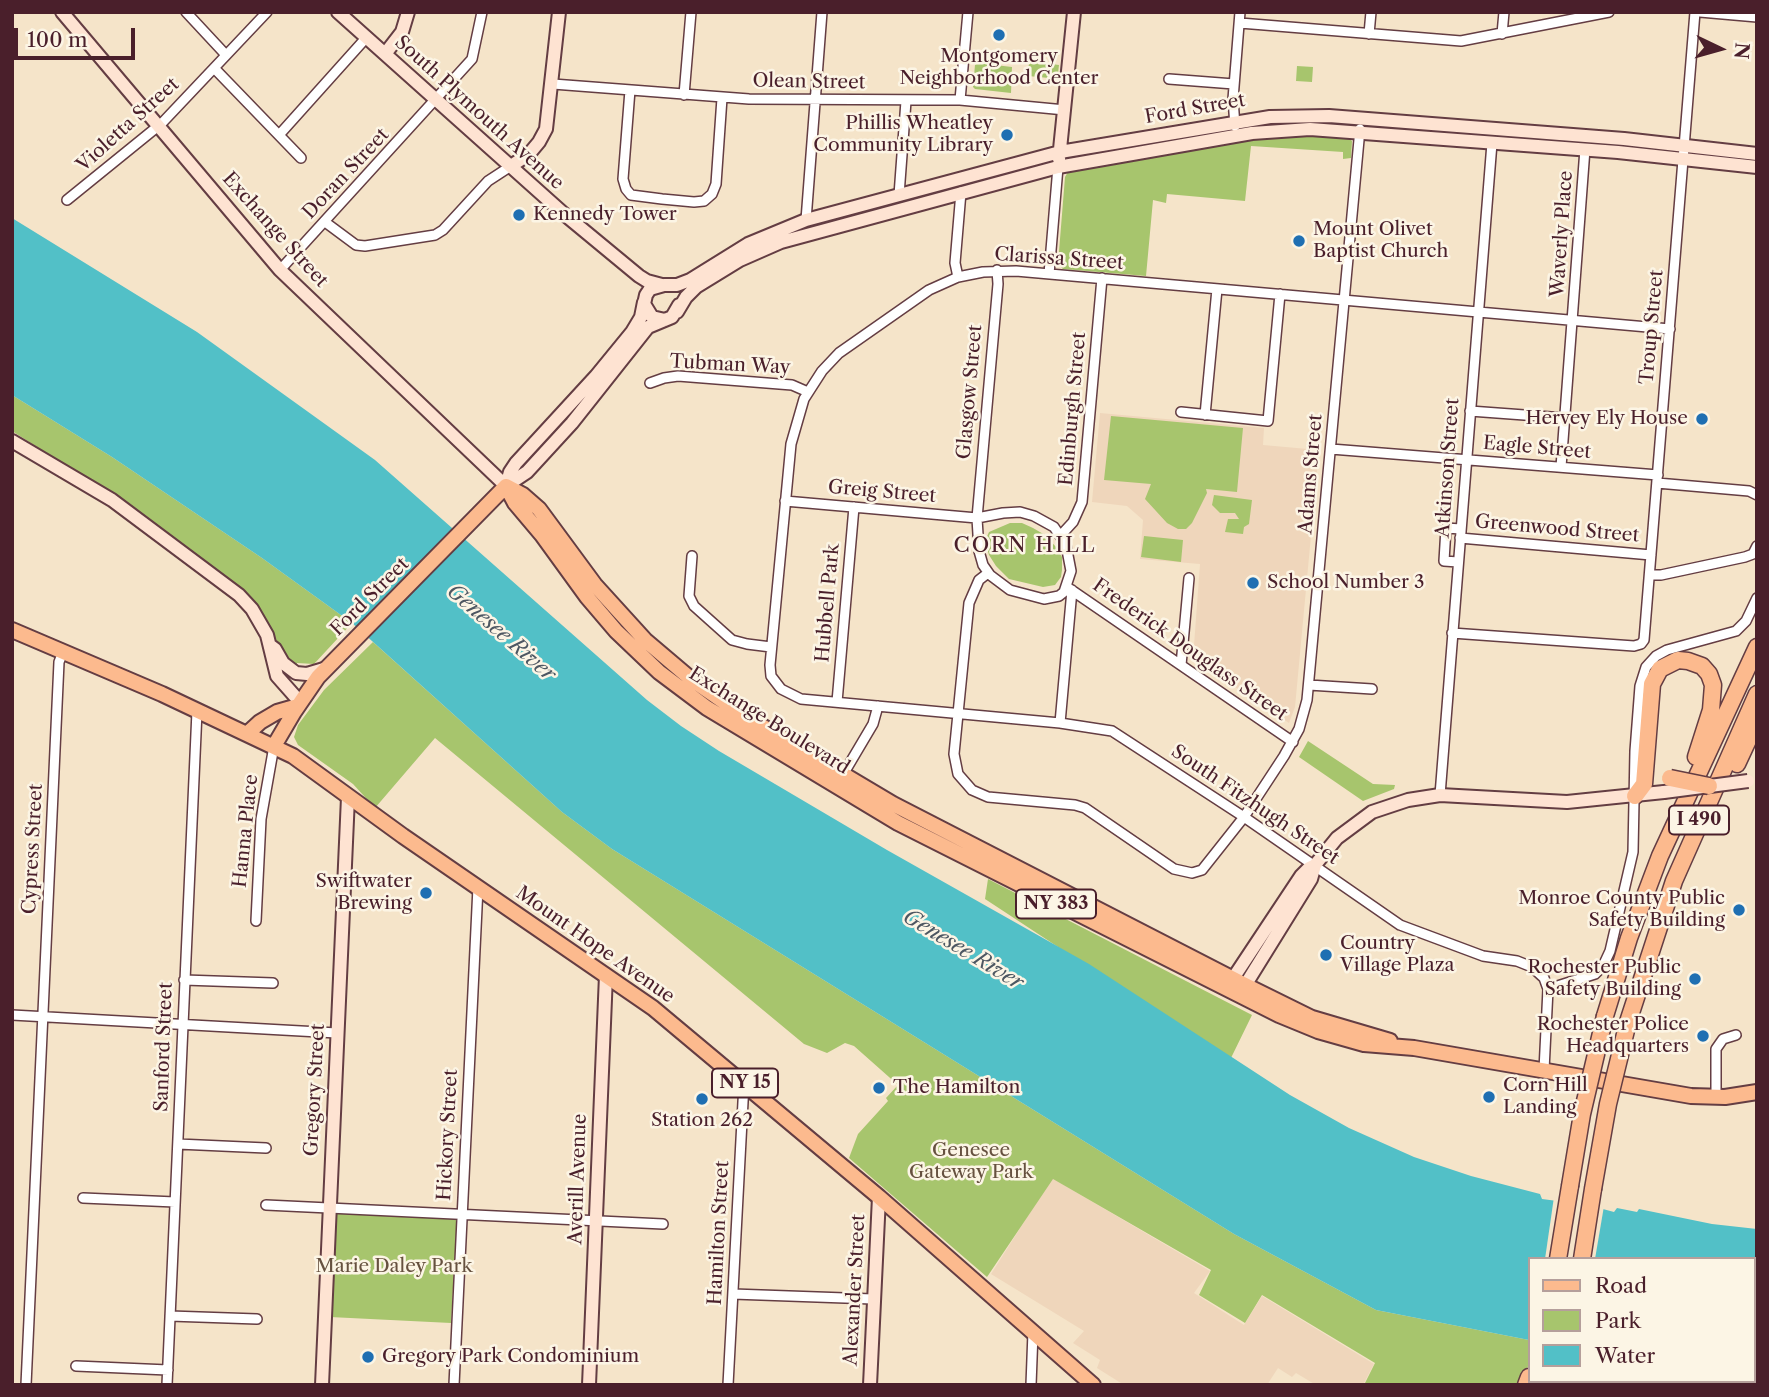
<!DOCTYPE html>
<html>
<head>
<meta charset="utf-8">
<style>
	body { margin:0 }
	#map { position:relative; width:1769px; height:1397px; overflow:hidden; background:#f5e4c9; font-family:"Libre Caslon Text",serif }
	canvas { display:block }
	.frame { position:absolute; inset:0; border:14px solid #4a1f2b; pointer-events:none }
	.legend { position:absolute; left:1528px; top:1257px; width:228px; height:126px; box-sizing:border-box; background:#fcf5e5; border:2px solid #b59f9b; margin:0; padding:9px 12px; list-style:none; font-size:21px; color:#4a1f2b }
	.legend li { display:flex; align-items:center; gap:14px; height:35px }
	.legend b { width:35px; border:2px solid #b59f9b }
	.north { position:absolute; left:1685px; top:14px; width:70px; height:70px; -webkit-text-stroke:5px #fcf5e5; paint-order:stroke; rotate:95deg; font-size:19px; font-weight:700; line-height:28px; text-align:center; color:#4a1f2b }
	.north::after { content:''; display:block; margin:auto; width:24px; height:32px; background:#4a1f2b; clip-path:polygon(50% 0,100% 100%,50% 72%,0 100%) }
	.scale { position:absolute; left:14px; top:28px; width:121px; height:32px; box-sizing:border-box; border:4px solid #4a1f2b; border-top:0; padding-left:9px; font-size:21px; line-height:24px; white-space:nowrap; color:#4a1f2b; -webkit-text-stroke:5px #fcf5e5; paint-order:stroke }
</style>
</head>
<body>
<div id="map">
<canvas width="1769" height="1397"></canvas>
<div class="frame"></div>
<ul class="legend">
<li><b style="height:9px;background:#fcba8e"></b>Road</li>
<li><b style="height:19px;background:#a7c56d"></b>Park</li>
<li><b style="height:19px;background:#52c0c7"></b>Water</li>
</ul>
<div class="north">N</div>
<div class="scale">100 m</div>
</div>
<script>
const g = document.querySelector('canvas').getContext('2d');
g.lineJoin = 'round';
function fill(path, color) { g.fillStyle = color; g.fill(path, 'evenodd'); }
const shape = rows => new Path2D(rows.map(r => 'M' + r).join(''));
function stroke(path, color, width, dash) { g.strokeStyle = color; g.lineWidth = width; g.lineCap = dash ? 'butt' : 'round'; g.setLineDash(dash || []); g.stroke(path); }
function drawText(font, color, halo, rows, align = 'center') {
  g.font = font + ' "Libre Caslon Text",serif'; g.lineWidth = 5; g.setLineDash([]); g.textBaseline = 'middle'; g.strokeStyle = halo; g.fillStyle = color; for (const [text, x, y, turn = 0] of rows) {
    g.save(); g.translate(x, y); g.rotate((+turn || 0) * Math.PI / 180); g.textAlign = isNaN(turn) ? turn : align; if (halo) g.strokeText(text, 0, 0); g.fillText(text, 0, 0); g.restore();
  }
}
fill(shape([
	[1100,413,1264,428,1263,445,1319,450,1295,707,1289,723,1193,659,1200,564,1140,559,1143,520,1127,506,1092,502],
	[1052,1178,1210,1271,1194,1293,1244,1325,1262,1296,1374,1364,1363,1385,1316,1385,1296,1373,1292,1377,1278,1368,1267,1385,1124,1385,1097,1368,1100,1360,1073,1343,1084,1331,991,1274]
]), '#efd6bb');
fill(shape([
	[1029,61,1059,65,1057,82,1050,81,1049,78,1028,76],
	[978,63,1012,67,1011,93,975,89,973,87,975,65],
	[1297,66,1313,67,1312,82,1296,81],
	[1280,134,1345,136,1352,141,1351,158,1343,159,1343,152,1251,146,1245,201,1167,194,1166,203,1153,200,1146,276,1063,269,1058,264,1065,177,1069,170],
	[12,395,112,457,262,558,352,623,314,664,297,663,297,669,286,661,267,622,255,603,233,582,128,505,12,431],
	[1111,416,1243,428,1237,492,1206,489,1207,493,1192,523,1186,529,1178,529,1167,523,1145,499,1151,484,1104,480],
	[1214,495,1252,500,1249,524,1244,527,1243,534,1225,532,1228,519,1239,519,1235,513,1220,513,1212,505],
	[1010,523,1022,523,1033,528,1045,535,1056,547,1062,557,1062,570,1061,577,1055,585,1043,587,1009,579,996,566,989,555,985,541,989,532],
	[1144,536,1183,540,1181,562,1141,557],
	[373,642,562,812,612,849,1234,1234,1376,1310,1529,1340,1529,1364,1520,1385,1364,1385,1375,1363,1262,1295,1245,1323,1199,1295,1211,1270,1053,1179,987,1277,849,1158,858,1134,888,1101,886,1098,898,1085,854,1046,845,1043,827,1053,804,1044,435,738,375,808,353,784,298,745,294,737,298,725,324,690],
	[1308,741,1373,784,1395,785,1394,789,1363,801,1299,757],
	[988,879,1252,1015,1230,1060,985,899],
	[337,1212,457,1217,451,1323,330,1317]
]), '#a7c56d');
fill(shape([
	[12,218,197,332,375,460,647,700,681,726,719,751,887,850,1089,964,1290,1095,1349,1128,1414,1157,1471,1176,1540,1194,1542,1199,1588,1205,1614,1212,1617,1208,1637,1212,1639,1209,1712,1224,1757,1229,1757,1368,1753,1367,1753,1259,1529,1259,1529,1340,1376,1310,1234,1234,612,849,562,812,352,623,262,558,112,457,12,395]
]), '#52c0c7');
fill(shape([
	[1554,1197,1604,1206,1595,1259,1545,1259]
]), '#f5e4c9');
const street = shape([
	[186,12,226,55],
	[1700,12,1757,17],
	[1240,23,1461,41,1609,12],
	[1369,34,1371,12],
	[1502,34,1504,12],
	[214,68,301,158],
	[1169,79,1234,84],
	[553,84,749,99,960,100,1065,110],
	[630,90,623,179,626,189,631,195,662,199,694,202,704,201,712,194,716,184,722,98],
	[684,95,691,12],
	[960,100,968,12],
	[1235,126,1233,99,1240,12],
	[279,135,366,38],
	[899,195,906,101],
	[67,200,162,123,267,12],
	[806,220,822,12],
	[325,222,356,245,365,246,435,235,443,230,488,181,511,166],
	[280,270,472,59,482,12],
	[1049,274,1058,167],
	[958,277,955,263,961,192],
	[650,383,664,378,678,376,792,385,808,392],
	[1470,411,1565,418],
	[1181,412,1268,421,1280,294],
	[1205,415,1217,289],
	[1331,449,1658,475],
	[1561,467,1585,149],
	[1657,483,1749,491,1757,495],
	[785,501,977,518,1003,513,1020,512,1034,516,1054,527,1066,545,1071,571,1064,592,1059,596,1044,599,1010,590,990,575,983,565,979,551,977,518,998,284,997,270],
	[1061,535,1073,522,1082,502,1102,278],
	[1460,538,1651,555],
	[692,556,689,596,694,606,732,640,747,644,771,647],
	[1458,562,1444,561,1446,528,1461,529],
	[988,573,979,580,969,603,954,754,958,774,972,790,988,797,1075,805,1085,808,1174,869,1192,873,1202,870,1244,817,1284,756,1299,729,1307,700,1360,129],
	[1650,575,1661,575,1745,557,1753,554,1757,546],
	[1067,587,1293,742],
	[1452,633,1634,646,1641,644,1644,640,1695,12],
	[1181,665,1189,578],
	[1309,685,1372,689],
	[837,702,854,507],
	[1060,723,1072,590],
	[841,778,873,724,878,706],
	[1440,795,1492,143],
	[256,921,261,819,274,746],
	[184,980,273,983],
	[1548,989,1595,974,1603,966,1610,951,1633,852,1635,751,1640,686,1646,667,1656,656,1667,650,1736,631,1746,621,1757,598],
	[12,1015,337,1033],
	[1544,1070,1548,989,1544,978,1532,967,1517,961,1483,956,1400,925,1244,817,1112,731,1060,723,801,699,781,689,771,676,770,665,791,444,804,399,822,371,839,353,929,290,958,277,983,272,1016,271,1670,329],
	[1716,1098,1716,1049,1723,1039,1736,1035],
	[178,1144,266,1148],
	[83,1198,175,1202],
	[266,1205,663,1224],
	[733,1294,873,1299],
	[170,1316,257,1319],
	[76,1366,168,1370],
	[26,1385,59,662,63,652],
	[167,1385,197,711],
	[454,1385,478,887],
	[728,1385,744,1083],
	[1031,1385,1033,1332]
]);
const secondary = shape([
	[62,12,280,270,506,486],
	[338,12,564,214,639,276,647,281,662,285],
	[385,54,402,32,408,12],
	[1059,159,1074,12],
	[511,166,529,154,539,142,546,129,559,12],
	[664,285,677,285,690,280,748,244,806,220,1060,152,1270,117,1329,116,1624,139,1757,154],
	[664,285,650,289,646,295,644,304,652,317,665,320],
	[677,312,686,297,696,287,740,260,781,242,1058,167,1252,133,1310,129,1618,152,1757,167],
	[12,441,112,500,239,595,252,609,267,635,277,676,300,702],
	[506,486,527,472,572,423,648,327,672,317,679,305],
	[506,486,510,472,516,463,596,376,632,332,641,317,644,302],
	[271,646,275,649,283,663,296,673,307,674,327,668],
	[1228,986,1301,876,1309,868,1315,865],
	[1241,992,1311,879,1315,865,1337,838,1372,812,1408,800,1440,795,1567,802,1664,792],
	[322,1385,348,797],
	[589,1385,606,975],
	[870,1385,879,1197]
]);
const primary = shape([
	[506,486,515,503,542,535,587,597,616,631,659,672,707,708,898,823,1279,1015,1318,1031,1364,1044,1414,1048,1691,1096,1725,1097,1757,1092],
	[506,486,523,495,539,509,595,585,645,640,691,679,740,713,893,804,1245,985,1312,1018,1390,1041],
	[12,630,162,694,293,756,403,836,653,1008,879,1197,1093,1385],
	[248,733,260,722,277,712,298,706],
	[274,746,294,712,318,677,506,486]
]);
const highway = shape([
	[1737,764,1757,721],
	[1635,796,1644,784,1652,684,1660,669,1678,660,1688,661,1702,666,1709,674,1713,685,1711,710,1696,757],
	[1605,1016,1629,938,1660,856,1757,647],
	[1628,1022,1674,881,1757,694],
	[1558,1259,1570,1186],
	[1582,1259,1593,1189],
	[1659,1381,1661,1385],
	[1526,1385,1529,1377],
	[1562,1385,1562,1381],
	[1581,1385,1583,1381]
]);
stroke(street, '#643d43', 12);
stroke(secondary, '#643d43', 16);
stroke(primary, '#643d43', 18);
stroke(highway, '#643d43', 19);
stroke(street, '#fff', 9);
stroke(secondary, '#fee3d2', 12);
stroke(primary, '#fcba8e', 14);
stroke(highway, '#fcba8e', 16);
const secondaryBridge = shape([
	[1664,792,1748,781]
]);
const highwayBridge = shape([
	[1670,778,1709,786],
	[1570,1186,1582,1114,1605,1016],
	[1593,1189,1608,1104,1628,1022]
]);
stroke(secondaryBridge, '#643d43', 16, []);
stroke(highwayBridge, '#643d43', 19, []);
stroke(secondaryBridge, '#fee3d2', 12);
stroke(highwayBridge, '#fcba8e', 16);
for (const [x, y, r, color] of [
	[999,35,7,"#1f6fb2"],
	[1007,135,7,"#1f6fb2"],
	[519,215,7,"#1f6fb2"],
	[1299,241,7,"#1f6fb2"],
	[1702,419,7,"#1f6fb2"],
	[1253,583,7,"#1f6fb2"],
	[426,893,7,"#1f6fb2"],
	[1739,910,7,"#1f6fb2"],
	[1326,955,7,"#1f6fb2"],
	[1695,979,7,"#1f6fb2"],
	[1703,1036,7,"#1f6fb2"],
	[879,1088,7,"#1f6fb2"],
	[1489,1097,7,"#1f6fb2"],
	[702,1099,7,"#1f6fb2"],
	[368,1357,7,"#1f6fb2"]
]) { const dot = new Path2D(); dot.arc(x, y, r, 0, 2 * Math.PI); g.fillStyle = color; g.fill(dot); stroke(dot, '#fcf5e5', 2.5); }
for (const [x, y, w] of [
	[1699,820,60],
	[1056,904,80],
	[745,1083,66]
]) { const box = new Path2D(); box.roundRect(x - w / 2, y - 14.5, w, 29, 5); g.fillStyle = '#fcf5e5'; g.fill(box); stroke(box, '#4a1f2b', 2); }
drawText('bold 18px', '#4a1f2b', null, [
	["I 490",1699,820],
	["NY 383",1056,904],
	["NY 15",745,1083]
]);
drawText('19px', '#4a1f2b', '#fcf5e5', [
	["Montgomery",999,57,"center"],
	["Neighborhood Center",999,79,"center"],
	["Phillis Wheatley",993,124,"right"],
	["Community Library",993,146,"right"],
	["Kennedy Tower",533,215],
	["Mount Olivet",1313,230],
	["Baptist Church",1313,252],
	["Hervey Ely House",1688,419,"right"],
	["School Number 3",1267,583],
	["Swiftwater",412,882,"right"],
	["Brewing",412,904,"right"],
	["Monroe County Public",1725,899,"right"],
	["Safety Building",1725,921,"right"],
	["Country",1340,944],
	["Village Plaza",1340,966],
	["Rochester Public",1681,968,"right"],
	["Safety Building",1681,990,"right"],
	["Rochester Police",1689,1025,"right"],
	["Headquarters",1689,1047,"right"],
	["Corn Hill",1503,1086],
	["Landing",1503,1108],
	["The Hamilton",893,1088],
	["Station 262",702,1121,"center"],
	["Gregory Park Condominium",382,1357]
], 'left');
drawText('19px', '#4a1f2b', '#fcf5e5', [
	["Olean Street",809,82,1],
	["Ford Street",1195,109,-10],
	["South Plymouth Avenue",479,113,42],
	["Violetta Street",128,125,-42],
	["Doran Street",346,174,-47],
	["Exchange Street",275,230,48],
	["Waverly Place",1562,234,-86],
	["Clarissa Street",1059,259,4],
	["Troup Street",1652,327,-85],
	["Tubman Way",730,365,3],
	["Glasgow Street",970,392,-85],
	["Edinburgh Street",1073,409,-85],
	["Eagle Street",1537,448,5],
	["Atkinson Street",1448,468,-86],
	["Adams Street",1311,474,-85],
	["Greig Street",882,492,5],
	["Greenwood Street",1557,529,5],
	["Ford Street",370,597,-45],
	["Hubbell Park",828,603,-85],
	["Frederick Douglass Street",1190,650,35],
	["Exchange Boulevard",769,721,32],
	["South Fitzhugh Street",1255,805,34],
	["Hanna Place",246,831,-84],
	["Cypress Street",33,849,-87],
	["Mount Hope Avenue",595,945,35],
	["Sanford Street",164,1047,-88],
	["Gregory Street",315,1090,-87],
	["Hickory Street",448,1135,-87],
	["Averill Avenue",578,1179,-88],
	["Hamilton Street",719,1233,-87],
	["Alexander Street",855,1290,-87]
]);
drawText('19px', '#66513f', '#fcf5e5', [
	["Genesee",971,1151],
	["Gateway Park",971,1173],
	["Marie Daley Park",394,1267]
]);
g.letterSpacing = '2px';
drawText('21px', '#4a1f2b', '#fcf5e5', [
	["CORN HILL",1025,546]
]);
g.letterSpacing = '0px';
drawText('italic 21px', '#4d5762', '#fcf5e5', [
	["Genesee River",501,633,41],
	["Genesee River",963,950,31]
]);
</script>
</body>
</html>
